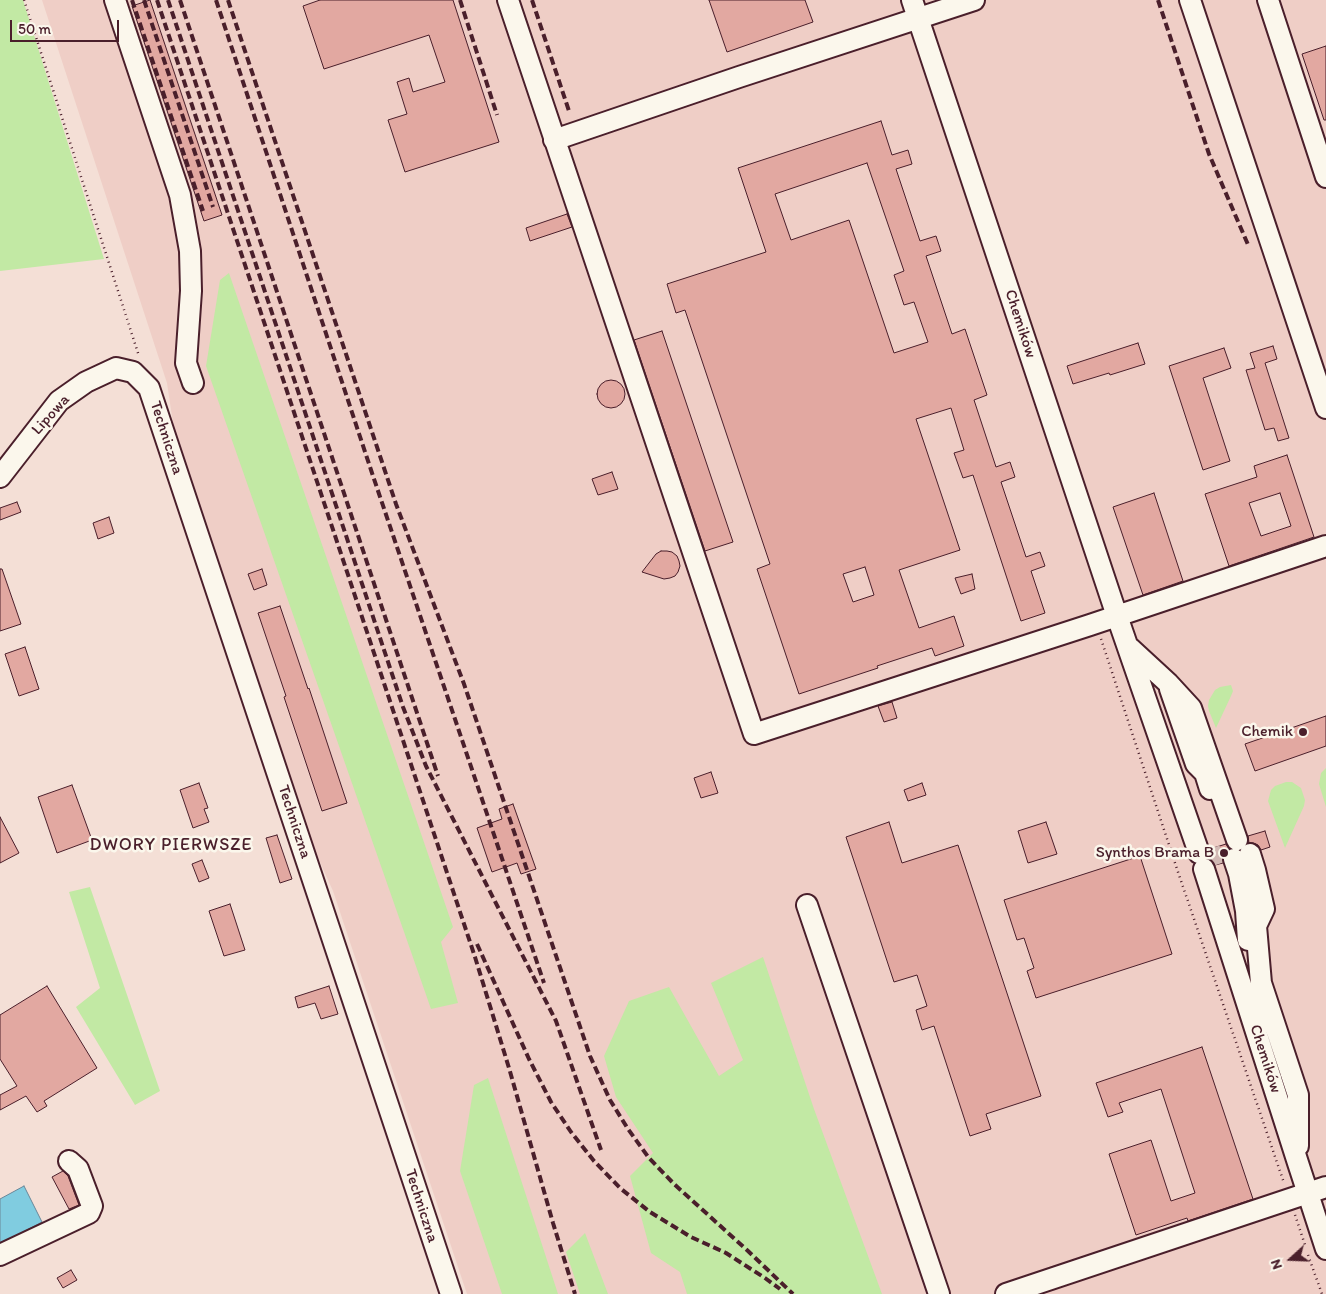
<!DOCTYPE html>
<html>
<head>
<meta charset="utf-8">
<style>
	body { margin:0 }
	#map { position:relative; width:1326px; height:1294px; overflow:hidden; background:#f4dfd6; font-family:Itim,sans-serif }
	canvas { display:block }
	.north { position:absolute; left:1266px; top:1234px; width:50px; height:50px; -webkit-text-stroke:4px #fbf7ec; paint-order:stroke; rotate:250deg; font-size:14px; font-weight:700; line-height:20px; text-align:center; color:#4a1f2b }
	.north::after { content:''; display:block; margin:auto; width:18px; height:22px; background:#4a1f2b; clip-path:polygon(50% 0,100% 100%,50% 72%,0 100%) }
	.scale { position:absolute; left:10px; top:20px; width:109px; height:22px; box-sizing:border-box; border:2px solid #4a1f2b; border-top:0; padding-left:6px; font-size:15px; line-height:18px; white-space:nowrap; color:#4a1f2b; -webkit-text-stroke:4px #fbf7ec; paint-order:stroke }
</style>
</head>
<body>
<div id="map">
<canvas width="1326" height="1294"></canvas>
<div class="north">N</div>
<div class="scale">50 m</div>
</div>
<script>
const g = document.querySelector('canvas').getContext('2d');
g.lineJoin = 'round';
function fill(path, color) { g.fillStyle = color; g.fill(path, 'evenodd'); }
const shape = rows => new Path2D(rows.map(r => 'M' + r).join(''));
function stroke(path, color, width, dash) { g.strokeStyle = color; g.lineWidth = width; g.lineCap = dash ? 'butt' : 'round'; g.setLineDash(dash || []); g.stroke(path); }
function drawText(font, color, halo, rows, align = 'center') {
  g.font = font + ' Itim,sans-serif'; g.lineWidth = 5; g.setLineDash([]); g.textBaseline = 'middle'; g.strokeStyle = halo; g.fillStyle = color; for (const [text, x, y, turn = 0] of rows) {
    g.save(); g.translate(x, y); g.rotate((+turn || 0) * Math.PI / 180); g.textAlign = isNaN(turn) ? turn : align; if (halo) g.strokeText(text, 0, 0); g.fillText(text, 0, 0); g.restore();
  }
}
fill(shape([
	[42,0,1326,0,1326,1294,467,1294,333,891,310,840,173,423,167,383]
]), '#efcec6');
fill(shape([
	[0,0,23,0,104,259,0,271],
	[229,273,453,927,441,942,458,1003,431,1009,206,366,220,280],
	[1231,685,1233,691,1231,696,1216,728,1209,711,1208,706,1209,700,1215,690,1220,687],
	[1326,768,1326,807,1319,784,1321,773],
	[1286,782,1292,782,1301,788,1305,800,1304,806,1285,848,1268,801,1271,790,1275,786],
	[90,887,160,1091,135,1105,76,1007,100,988,69,892],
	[763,957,814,1109,882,1294,687,1294,680,1272,651,1253,630,1176,653,1153,616,1097,604,1056,629,1001,669,987,719,1076,743,1060,711,983],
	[488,1078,558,1294,502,1294,460,1171,474,1085],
	[585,1233,608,1294,580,1294,566,1252]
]), '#c2e9a4');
const water = shape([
	[24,1186,42,1222,0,1244,0,1199,24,1186]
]);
fill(water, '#80cce0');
stroke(water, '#6a8798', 1);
const building = shape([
	[150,0,222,215,204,221,132,6,150,0],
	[320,0,453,0,499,142,405,172,388,120,407,114,397,82,409,78,413,92,445,82,429,35,324,69,303,6,320,0],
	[709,0,805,0,813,22,727,52,709,0],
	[1326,46,1326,120,1324,120,1302,54,1326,46],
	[881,121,892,155,908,150,912,164,896,169,920,241,936,236,941,251,926,256,952,334,965,329,987,395,974,400,996,467,1010,462,1015,477,1001,482,1026,557,1040,552,1045,566,1031,571,1045,613,1021,621,973,475,963,478,954,453,964,450,951,408,916,419,960,550,899,570,919,628,954,616,964,646,935,656,932,648,877,666,878,668,799,694,757,569,770,564,685,310,676,313,667,284,766,252,738,168,881,121],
	[867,163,904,271,894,275,904,305,914,302,928,342,894,353,849,220,791,240,775,194,867,163],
	[865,567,874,595,853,602,843,574,865,567],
	[567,214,572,227,530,241,526,228,567,214],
	[662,331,733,542,705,551,634,340,662,331],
	[1138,343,1145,364,1110,375,1109,373,1073,384,1067,366,1138,343],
	[1273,346,1277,359,1265,363,1289,438,1278,441,1274,428,1265,430,1246,370,1255,368,1250,353,1273,346],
	[1224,348,1231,368,1203,378,1230,461,1203,470,1169,366,1224,348],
	'597 394a14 14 0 1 1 28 0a14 14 0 1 1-28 0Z',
	[1287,455,1314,537,1229,566,1205,494,1257,477,1254,466,1287,455],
	[1280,493,1291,526,1261,536,1249,503,1280,493],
	[612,472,618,489,598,495,592,479,612,472],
	[1154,493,1183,581,1143,595,1113,507,1154,493],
	[17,502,21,512,0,520,0,508,17,502],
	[109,517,114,533,98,539,93,523,109,517],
	[661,551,667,551,672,552,677,556,679,561,680,566,678,572,675,576,670,578,664,579,642,572,656,554,661,551],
	[0,569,2,569,21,624,0,631,0,569],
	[262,569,267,585,254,590,248,574,262,569],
	[972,574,975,589,961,594,955,578,972,574],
	[280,606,308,689,309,688,347,803,322,811,284,697,286,696,258,613,280,606],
	[25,647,39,689,19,696,5,654,25,647],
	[892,702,897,718,884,722,878,706,892,702],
	[1326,716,1326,746,1255,771,1245,744,1326,716],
	[711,772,718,793,701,798,694,778,711,772],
	[199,783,208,808,204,809,209,822,193,828,180,790,199,783],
	[922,783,926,795,908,801,904,790,922,783],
	[72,785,92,840,57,853,38,797,72,785],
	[513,804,536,869,521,874,517,863,492,872,477,828,502,819,499,809,513,804],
	[0,817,19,853,0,863,0,817],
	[889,822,902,863,958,845,1041,1096,986,1114,991,1129,970,1136,934,1026,922,1030,916,1010,927,1006,917,975,894,982,846,837,889,822],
	[1046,822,1057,854,1028,863,1018,831,1046,822],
	[1265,831,1270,847,1261,850,1258,845,1253,843,1249,843,1248,836,1265,831],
	[277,835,292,879,280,883,266,838,277,835],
	[1226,844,1229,849,1225,852,1223,856,1223,863,1215,865,1212,861,1209,859,1211,855,1210,849,1226,844],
	[1140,856,1172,954,1036,998,1027,971,1034,968,1024,938,1017,940,1004,900,1140,856],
	[202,860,209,878,199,882,192,864,202,860],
	[230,904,245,950,224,956,209,911,230,904],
	[47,986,97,1068,44,1101,47,1106,37,1112,26,1096,0,1110,0,1095,17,1086,0,1059,0,1015,47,986],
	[329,986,338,1014,321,1019,315,1003,298,1008,295,997,329,986],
	[1202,1047,1253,1199,1188,1221,1187,1218,1136,1235,1109,1154,1151,1140,1171,1201,1195,1193,1161,1089,1119,1103,1123,1112,1108,1117,1096,1083,1202,1047],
	[63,1171,68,1176,79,1205,69,1209,52,1177,63,1171],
	[71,1270,77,1280,63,1288,57,1278,71,1270]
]);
fill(building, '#e2a8a1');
stroke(building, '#4a1f2b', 1);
stroke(shape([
	[1210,849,1216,865]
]), '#d2b9b4', 20, [20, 10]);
const minor = shape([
	[115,0,180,195,190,251,191,291,186,363,193,383],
	[508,0,754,734,1090,625,1326,546],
	[912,0,1117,616,1199,853],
	[1190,0,1326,408],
	[1268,0,1326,177],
	[554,140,739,77,974,0],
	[0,477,59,401,86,382,116,368,133,372,149,388,451,1294],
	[1130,648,1168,683,1191,708,1237,840],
	[1170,689,1196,764,1205,773,1210,789],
	[1250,854,1255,870,1264,909,1256,926,1261,983,1298,1095,1298,1146],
	[1234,859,1239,874,1246,911,1248,940],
	[1204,869,1298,1163,1326,1249],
	[807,905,939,1294],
	[0,1255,89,1213,92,1206,78,1169,69,1161],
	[1006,1294,1326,1187]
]);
stroke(minor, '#4a1f2b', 24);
stroke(shape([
	[24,0,139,356],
	[1101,639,1178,872,1284,1183],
	[1295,1215,1305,1245],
	[1308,1255,1322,1294]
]), '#4a1f2b', 2.5, [1, 4]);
stroke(minor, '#fbf7ec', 20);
stroke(shape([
	[132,0,203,211],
	[144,0,213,207],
	[157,0,475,957,509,1068,553,1223,575,1294],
	[168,0,403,707,426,766,556,1021,601,1150],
	[180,0,438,776],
	[216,0,372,473,544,983],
	[228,0,396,504,464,684,590,1056,610,1100,628,1129,649,1158,674,1184,748,1251,793,1294],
	[460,0,497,115],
	[532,0,569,111],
	[1158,0,1209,154,1249,247],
	[477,944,529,1059,551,1102,571,1132,594,1161,620,1188,650,1212,691,1237,726,1253,765,1278,780,1289]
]), '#4a1f2b', 4, [8, 4]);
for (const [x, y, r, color] of [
	[1303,732,5,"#4a1f2b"],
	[1224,853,5,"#4a1f2b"]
]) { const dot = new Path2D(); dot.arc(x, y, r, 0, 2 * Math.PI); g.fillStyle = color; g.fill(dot); stroke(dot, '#fbf7ec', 2); }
drawText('16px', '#4a1f2b', '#fbf7ec', [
	["Chemików",1020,324,72],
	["Lipowa",51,415,-48],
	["Techniczna",166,438,72],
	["Techniczna",294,822,72],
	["Chemików",1265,1059,72],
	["Techniczna",421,1206,72]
]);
drawText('16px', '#4a1f2b', '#fbf7ec', [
	["Chemik",1293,732],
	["Synthos Brama B",1214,853]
], 'right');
g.letterSpacing = '1px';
drawText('18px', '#4a1f2b', '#fbf7ec', [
	["DWORY PIERWSZE",171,845]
]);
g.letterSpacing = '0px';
</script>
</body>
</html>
